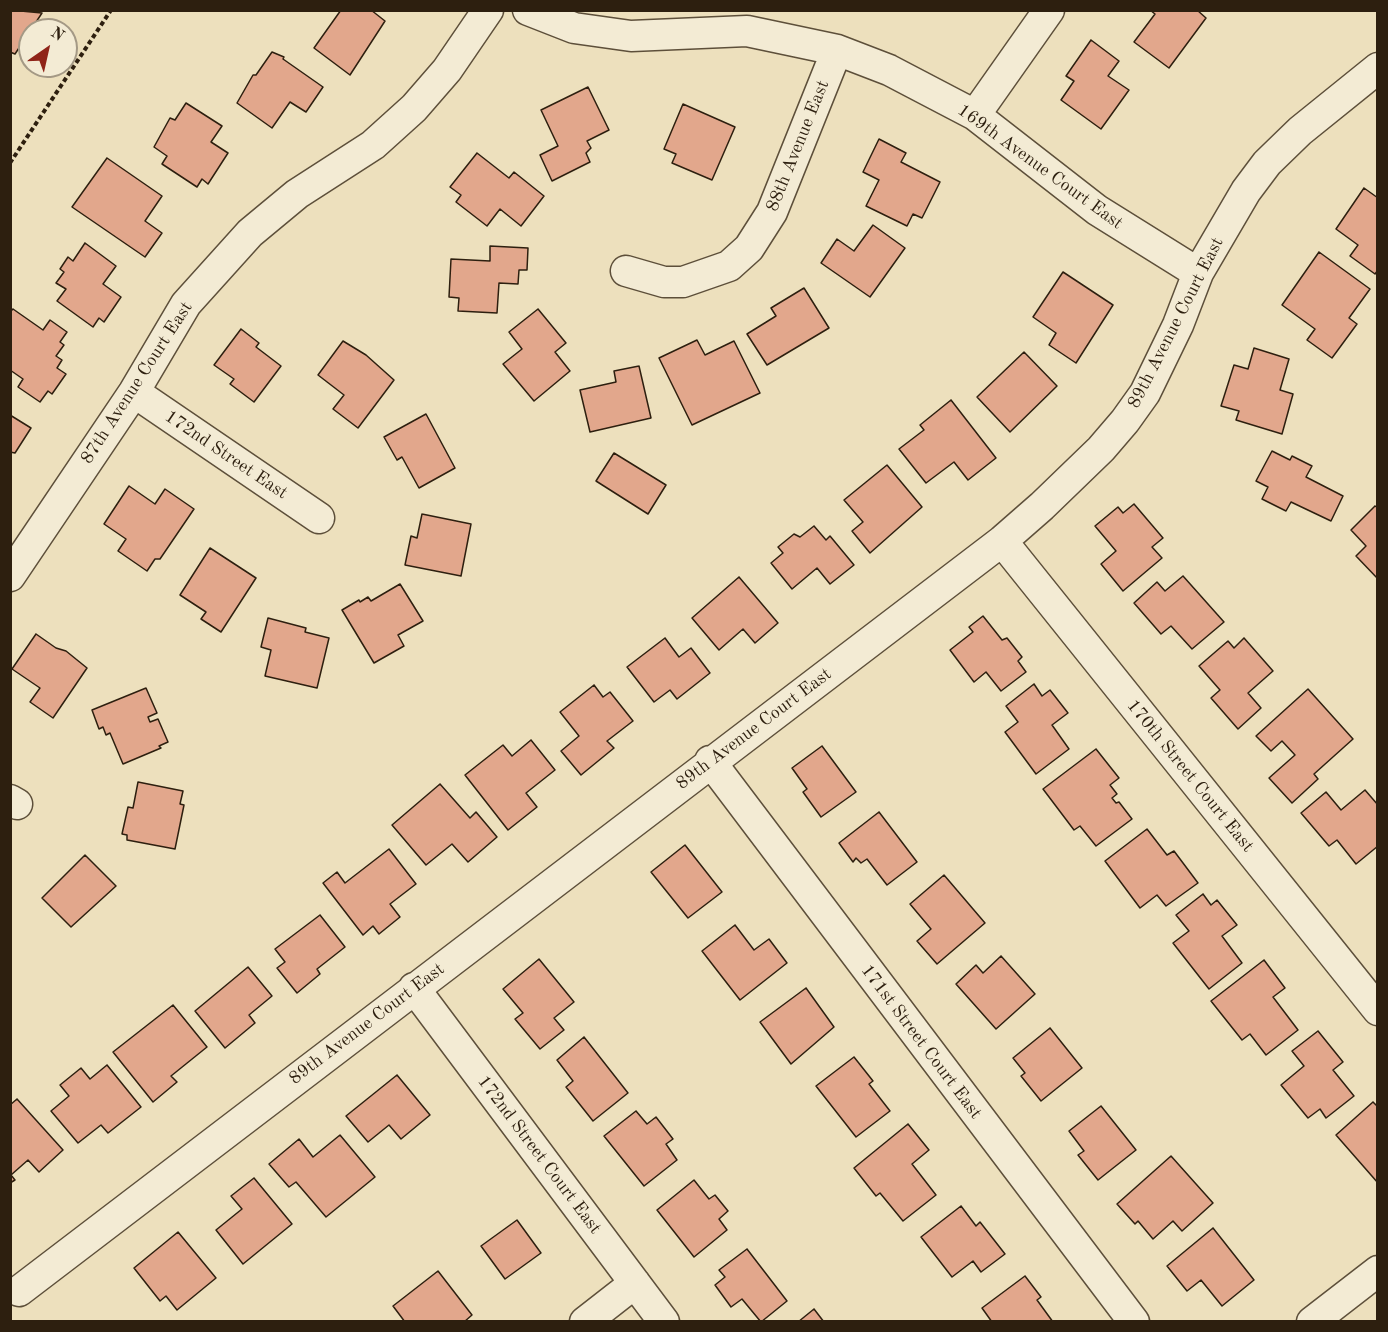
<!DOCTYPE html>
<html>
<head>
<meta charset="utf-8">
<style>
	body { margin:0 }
	#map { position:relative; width:1388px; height:1332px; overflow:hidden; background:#ede0bd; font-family:"Old Standard TT",serif }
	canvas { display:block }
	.frame { position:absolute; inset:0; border:12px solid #2d1f0f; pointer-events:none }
	.north { position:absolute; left:18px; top:18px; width:60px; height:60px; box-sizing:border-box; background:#f3ebd4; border:2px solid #a49985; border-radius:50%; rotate:34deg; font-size:16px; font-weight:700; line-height:24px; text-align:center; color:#2d1f0f }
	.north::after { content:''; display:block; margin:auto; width:21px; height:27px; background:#8f2418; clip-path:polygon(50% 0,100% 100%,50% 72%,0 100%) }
</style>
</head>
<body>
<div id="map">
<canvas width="1388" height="1332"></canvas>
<div class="frame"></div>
<div class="north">N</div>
</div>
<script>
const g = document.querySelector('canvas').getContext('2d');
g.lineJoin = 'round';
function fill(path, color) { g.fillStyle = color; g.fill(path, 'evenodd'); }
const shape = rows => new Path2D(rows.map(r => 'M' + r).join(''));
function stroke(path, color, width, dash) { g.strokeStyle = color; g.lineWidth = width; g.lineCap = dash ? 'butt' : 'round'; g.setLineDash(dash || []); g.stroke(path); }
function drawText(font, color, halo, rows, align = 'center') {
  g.font = font + ' "Old Standard TT",serif'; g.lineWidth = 4.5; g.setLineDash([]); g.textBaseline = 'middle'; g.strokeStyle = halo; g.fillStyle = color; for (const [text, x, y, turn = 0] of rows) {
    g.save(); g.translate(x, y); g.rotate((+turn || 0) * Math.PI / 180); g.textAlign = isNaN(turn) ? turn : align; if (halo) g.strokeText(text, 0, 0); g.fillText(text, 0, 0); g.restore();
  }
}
const building = shape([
	[10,10,42,13,15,54,10,52,10,10],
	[341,10,371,10,385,21,350,75,314,48,341,10],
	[1150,10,1197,10,1206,18,1169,68,1134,42,1155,14,1150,10],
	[1091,40,1119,61,1108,76,1129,90,1101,129,1061,100,1074,81,1066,76,1091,40],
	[272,52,284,57,283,59,323,87,306,112,290,102,272,128,237,103,253,75,256,75,272,52],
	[588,87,609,130,587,141,591,148,586,153,590,162,552,181,540,155,558,146,541,110,588,87],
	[186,103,222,126,211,142,228,153,208,184,202,179,197,187,162,164,167,156,154,147,170,118,175,120,186,103],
	[683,104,735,127,712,180,672,163,676,154,664,149,683,104],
	[879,139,906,153,901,162,940,182,922,218,913,214,907,226,866,206,879,180,863,172,879,139],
	[477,153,509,178,514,172,544,196,521,226,500,209,487,226,456,202,461,195,450,187,477,153],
	[107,158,162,196,145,221,162,233,145,257,72,207,107,158],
	[1364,188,1378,198,1378,270,1375,274,1350,256,1358,245,1336,229,1364,188],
	[873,225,905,248,870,297,821,263,837,239,854,251,873,225],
	[85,243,116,266,103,284,121,297,104,322,99,318,93,327,57,301,66,289,56,283,64,272,60,269,68,257,73,261,85,243],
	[490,246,528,248,527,270,519,270,518,284,499,283,497,313,458,311,459,298,449,297,451,259,490,261,490,246],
	[1319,252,1370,289,1349,318,1357,324,1332,358,1307,340,1315,329,1282,305,1319,252],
	[1063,272,1113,305,1076,363,1049,345,1056,333,1033,317,1063,272],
	[804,288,829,328,767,365,747,334,776,316,771,308,804,288],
	[13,309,43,330,50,320,67,332,60,342,64,345,56,356,62,360,57,368,66,374,52,394,48,391,40,402,18,387,23,379,10,370,10,312,13,309],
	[538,309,566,343,555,352,570,371,534,401,503,364,522,349,509,332,538,309],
	[241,329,259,343,256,347,281,366,254,402,230,384,234,379,214,365,241,329],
	[697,340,705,355,734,341,760,393,692,425,659,358,697,340],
	[343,341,366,355,394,380,358,428,333,409,344,395,318,375,343,341],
	[1254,348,1289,359,1280,390,1293,394,1282,434,1236,420,1239,411,1221,406,1234,365,1248,369,1254,348],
	[1024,352,1057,386,1010,432,977,397,1024,352],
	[639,366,651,418,590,432,580,390,616,382,614,371,639,366],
	[951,400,996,458,968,480,954,462,926,483,899,449,924,430,920,425,951,400],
	[426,414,455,468,419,488,402,457,397,460,384,437,426,414],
	[10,415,31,428,15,453,10,452,10,415],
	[1272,451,1290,460,1292,456,1312,466,1306,477,1343,496,1331,521,1291,502,1286,511,1262,499,1268,487,1256,481,1272,451],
	[614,453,666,485,648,514,596,481,614,453],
	[887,465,922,507,870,553,852,531,863,522,844,500,887,465],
	[129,486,155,504,165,489,194,509,160,559,155,559,147,571,118,551,126,539,104,524,129,486],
	[1134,504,1163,538,1152,547,1162,558,1123,591,1101,564,1116,551,1095,526,1118,507,1123,513,1134,504],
	[1375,506,1378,508,1378,579,1356,556,1366,546,1351,530,1375,506],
	[422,514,471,524,461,576,405,565,411,536,417,538,422,514],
	[814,526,826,540,830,536,854,565,830,584,817,568,792,589,771,563,783,553,778,547,794,534,800,537,814,526],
	[210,548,256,578,221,632,201,619,206,612,180,595,210,548],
	[1183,576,1224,622,1192,649,1171,626,1161,634,1134,603,1157,582,1165,591,1183,576],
	[739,577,778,623,755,643,743,629,719,650,692,618,739,577],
	[400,584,423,621,398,635,404,646,374,663,342,610,359,600,360,602,368,597,371,601,400,584],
	[983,616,1002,640,1007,638,1022,657,1018,661,1026,672,1001,691,986,672,974,682,950,650,973,632,969,627,983,616],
	[268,618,306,628,305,632,329,638,317,688,265,676,271,650,261,647,268,618],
	[36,634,56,648,66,651,87,668,53,718,30,702,40,688,12,669,36,634],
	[665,638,679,657,691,648,710,673,677,699,670,690,654,702,627,667,665,638],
	[1244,638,1273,671,1248,693,1261,708,1238,729,1211,698,1220,690,1199,666,1228,641,1234,648,1244,638],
	[1034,684,1042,696,1050,690,1068,713,1052,725,1069,749,1036,774,1005,732,1018,722,1006,706,1034,684],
	[594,685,603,697,610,692,633,721,607,741,614,748,581,775,561,751,579,736,560,712,594,685],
	[146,688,157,713,148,717,150,722,158,719,168,742,159,746,161,748,123,764,110,733,106,735,103,727,99,729,92,710,146,688],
	[1308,689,1353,739,1314,774,1318,779,1292,803,1269,778,1295,755,1282,741,1271,751,1256,736,1308,689],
	[531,740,555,770,526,793,537,807,508,830,465,775,503,745,512,756,531,740],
	[822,746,856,792,821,817,803,792,807,789,792,768,822,746],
	[1096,749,1119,778,1110,785,1117,794,1112,798,1116,803,1119,802,1132,819,1096,846,1080,826,1074,830,1043,789,1096,749],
	[138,782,183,791,180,804,184,805,175,849,127,840,127,835,122,834,128,807,133,808,138,782],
	[440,784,470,818,476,812,497,837,468,862,452,844,426,865,392,825,440,784],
	[1365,790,1378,805,1378,846,1356,864,1337,840,1329,846,1301,813,1326,792,1341,810,1365,790],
	[879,812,917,862,887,885,867,859,861,863,856,858,853,862,839,843,879,812],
	[1147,829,1167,855,1174,851,1198,883,1166,906,1157,895,1140,908,1105,861,1147,829],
	[685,845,722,892,688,918,651,872,685,845],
	[389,849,416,884,390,904,400,917,379,934,373,926,363,935,323,883,337,872,345,883,389,849],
	[85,855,116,886,71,927,42,898,85,855],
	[944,875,985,923,937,964,917,941,931,929,910,904,944,875],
	[1203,894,1211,905,1217,900,1237,925,1222,936,1242,963,1209,989,1173,943,1189,931,1176,915,1203,894],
	[320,915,345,947,317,969,320,974,297,993,277,968,285,962,275,949,320,915],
	[735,925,754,950,769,939,787,963,740,1000,702,951,735,925],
	[1001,956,1035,994,996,1029,956,984,976,965,983,973,1001,956],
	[539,959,574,1002,554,1018,564,1030,540,1049,515,1019,523,1013,503,989,539,959],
	[1264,960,1285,988,1273,997,1298,1030,1266,1055,1250,1034,1242,1040,1211,1001,1264,960],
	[248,967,272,996,249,1015,255,1023,225,1048,195,1011,248,967],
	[806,988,834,1027,791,1064,760,1022,806,988],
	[173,1005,207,1047,171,1076,177,1082,153,1102,113,1052,173,1005],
	[1050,1028,1082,1068,1041,1101,1021,1076,1025,1073,1013,1058,1050,1028],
	[1318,1031,1343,1062,1333,1070,1354,1096,1326,1118,1320,1109,1308,1118,1281,1085,1304,1066,1292,1051,1318,1031],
	[584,1037,628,1093,593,1121,566,1087,573,1081,557,1060,584,1037],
	[854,1057,873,1081,869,1084,890,1111,856,1137,816,1086,854,1057],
	[107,1065,141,1107,108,1133,101,1125,78,1143,51,1111,69,1096,60,1085,81,1068,90,1079,107,1065],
	[397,1075,430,1115,401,1139,389,1125,368,1142,346,1116,397,1075],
	[17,1099,63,1150,39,1172,28,1160,11,1175,15,1180,10,1183,10,1105,17,1099],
	[1373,1102,1378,1107,1378,1183,1336,1135,1373,1102],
	[1101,1106,1136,1150,1098,1180,1078,1155,1084,1151,1069,1131,1101,1106],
	[636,1111,647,1124,656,1117,673,1139,666,1144,677,1160,644,1186,604,1136,636,1111],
	[908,1124,929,1150,912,1164,936,1195,903,1221,880,1193,876,1196,854,1168,908,1124],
	[340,1135,375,1177,326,1217,296,1182,289,1187,269,1164,299,1139,313,1157,340,1135],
	[1171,1156,1213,1203,1182,1231,1173,1221,1153,1239,1138,1221,1135,1224,1117,1204,1171,1156],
	[254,1178,292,1224,243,1264,216,1230,242,1209,231,1196,254,1178],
	[694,1180,709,1199,715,1195,728,1211,719,1219,727,1230,694,1257,657,1210,694,1180],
	[961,1206,976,1226,980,1222,1005,1254,981,1272,973,1261,952,1277,921,1237,961,1206],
	[517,1220,541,1253,505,1279,481,1246,517,1220],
	[1213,1228,1254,1280,1222,1306,1201,1280,1187,1291,1167,1266,1213,1228],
	[178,1232,216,1278,177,1310,166,1296,160,1301,134,1268,178,1232],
	[747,1249,787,1301,761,1322,742,1299,731,1307,715,1285,725,1277,719,1270,747,1249],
	[438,1271,472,1315,464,1322,405,1322,393,1306,438,1271],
	[1025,1276,1041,1297,1037,1300,1053,1322,992,1322,982,1308,1025,1276],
	[814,1309,824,1322,798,1322,814,1309]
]);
fill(building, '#e2a78c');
stroke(building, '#2d1f0f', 1.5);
const minor = shape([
	[528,10,574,28,631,36,747,31,837,50,889,70,975,115,1097,210,1198,273],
	[975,115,1049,10],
	[626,271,664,282,683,282,729,266,749,248,772,212,837,50],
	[134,392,319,518],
	[1002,541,1378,1010],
	[10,576,134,392,186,304,250,233,297,194,373,145,414,108,447,70,488,10],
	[710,761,1134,1322],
	[10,800,17,804],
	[414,988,664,1322],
	[19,1291,1002,541,1042,506,1101,449,1125,421,1145,393,1178,325,1198,273,1246,191,1267,163,1300,131,1378,68],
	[585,1322,635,1283],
	[1312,1322,1378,1271]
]);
stroke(minor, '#5d4f3a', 33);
stroke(shape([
	[10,163,111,10]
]), '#2d1f0f', 4, [4.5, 3]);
stroke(minor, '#f3ebd4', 30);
drawText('18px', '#2d1f0f', '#f3ebd4', [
	["88th Avenue East",798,146,-68],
	["169th Avenue Court East",1040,167,36],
	["89th Avenue Court East",1176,323,-63],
	["87th Avenue Court East",137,383,-57],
	["172nd Street East",226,455,34],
	["89th Avenue Court East",754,729,-37],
	["170th Street Court East",1190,776,51],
	["89th Avenue Court East",367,1024,-37],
	["171st Street Court East",921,1042,53],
	["172nd Street Court East",539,1155,53]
]);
</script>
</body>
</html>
